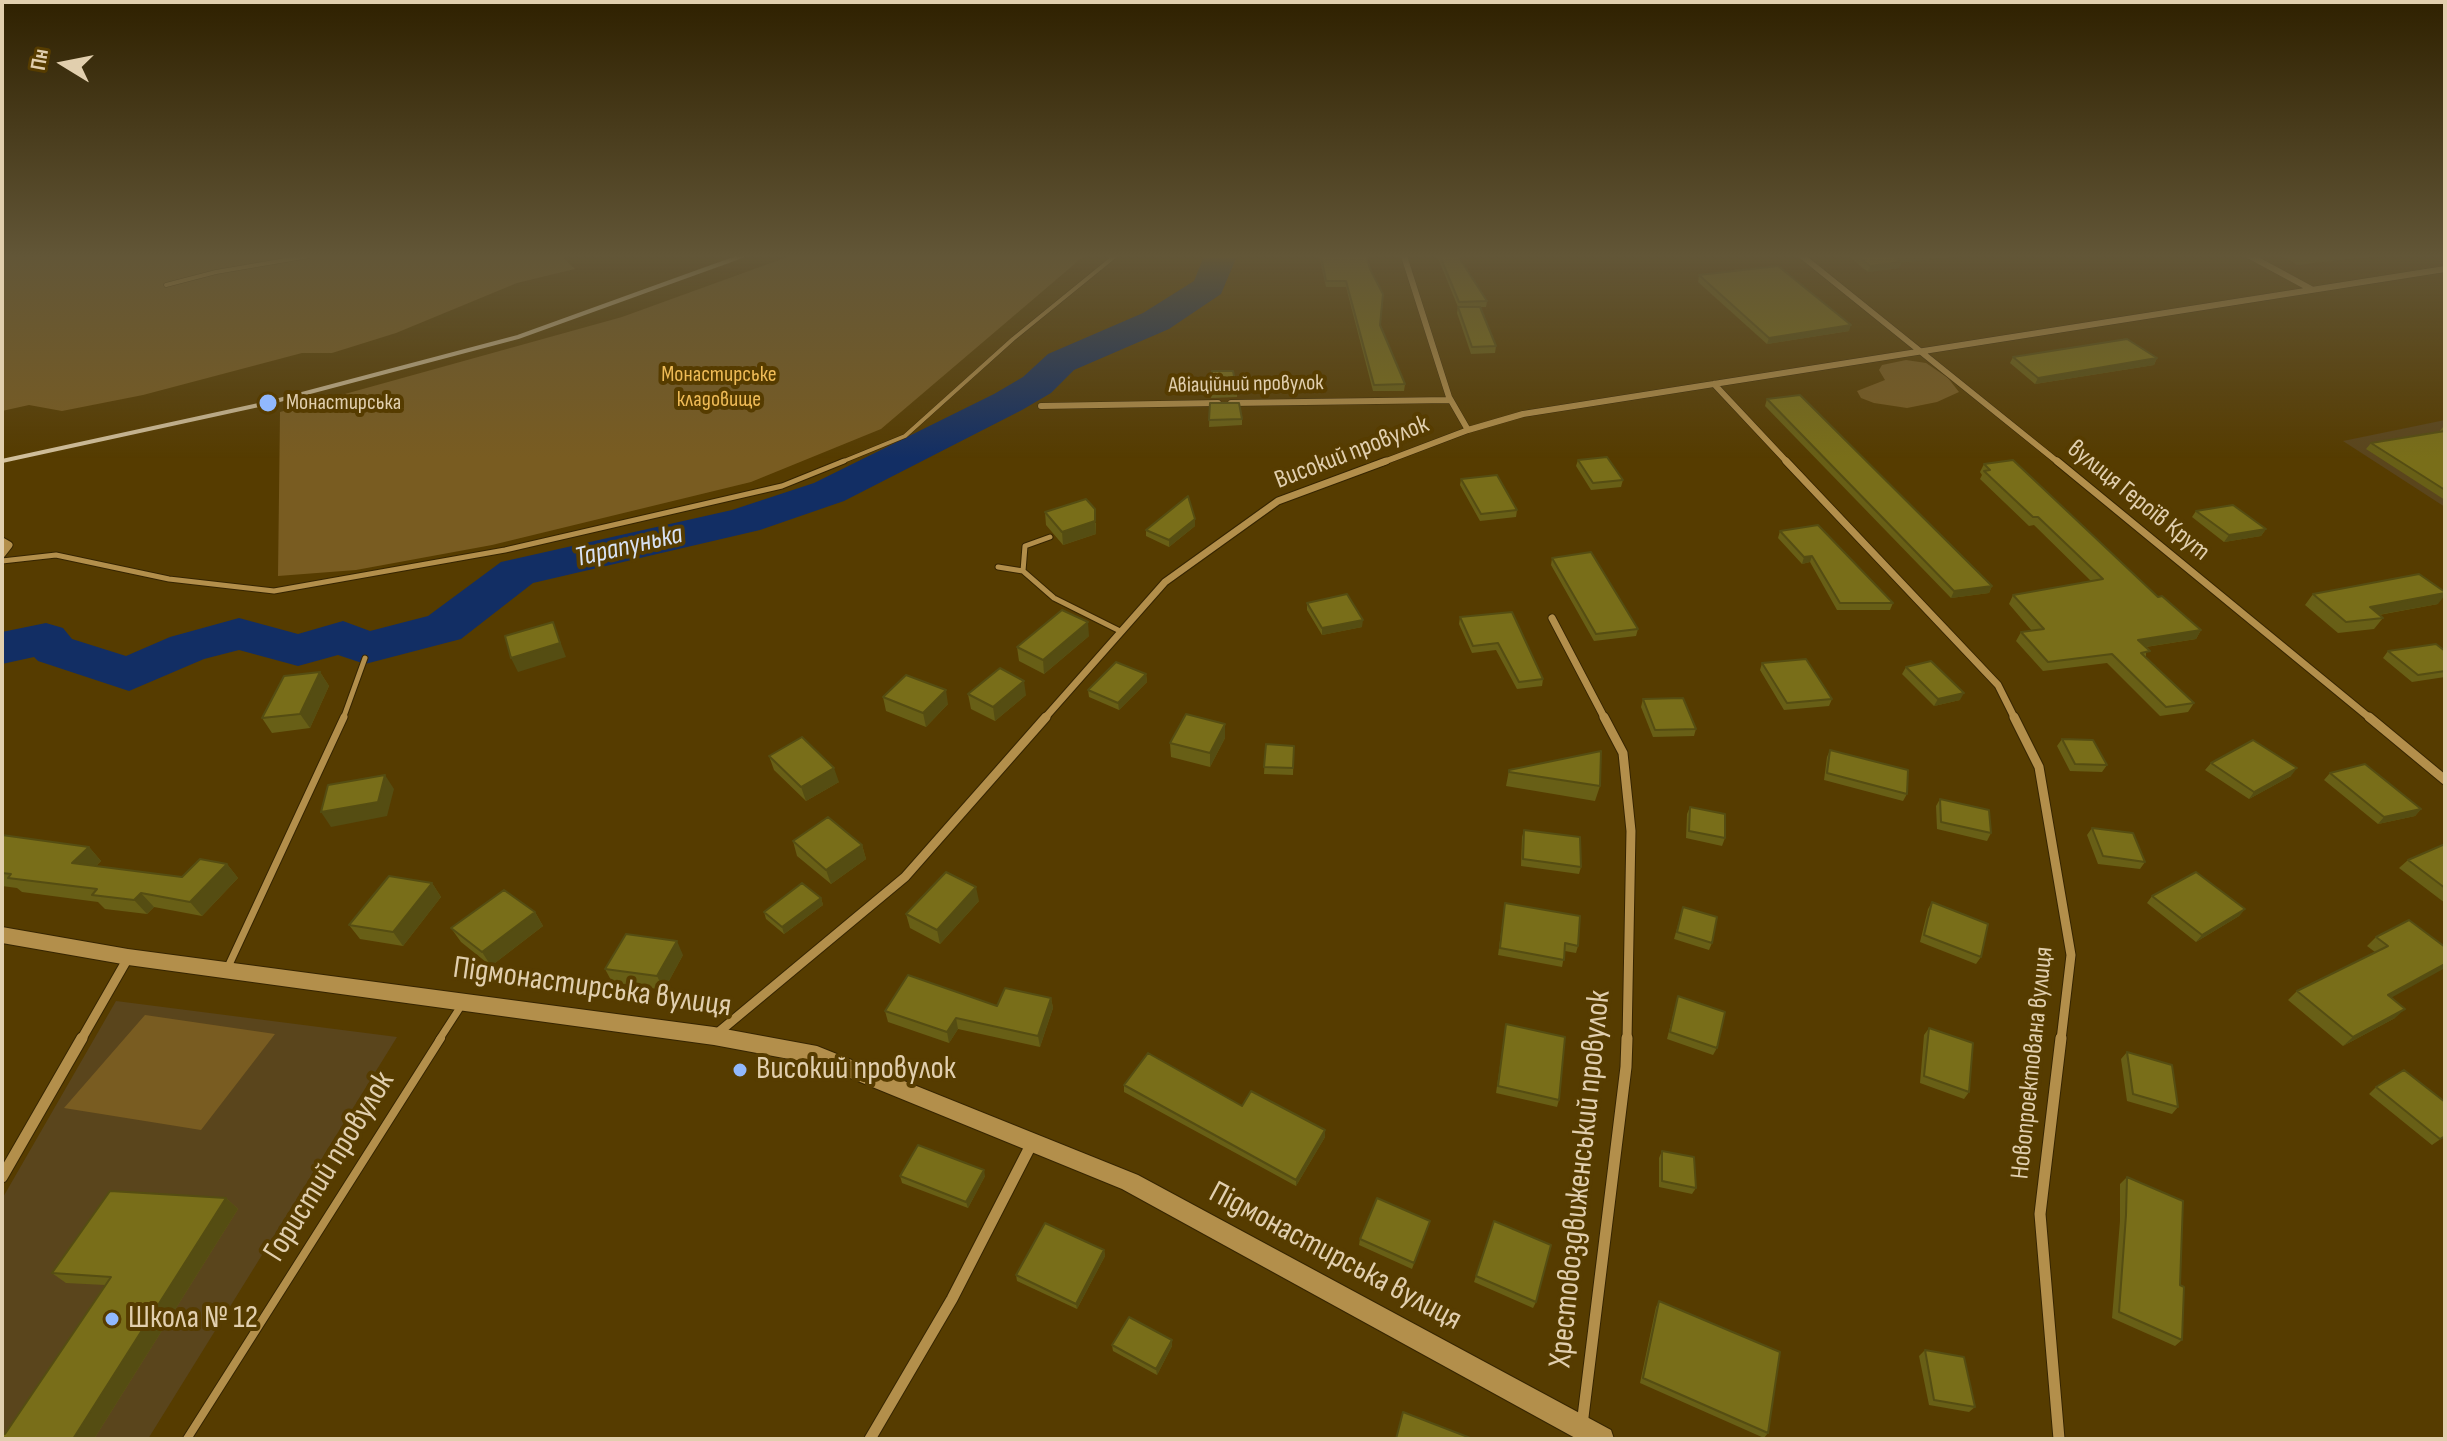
<!DOCTYPE html>
<html>
<head>
<meta charset="utf-8">
<style>
	body { margin:0 }
	#map { position:relative; width:2447px; height:1441px; overflow:hidden; background:#563c00; font-family:"Sofia Sans Condensed",sans-serif }
	canvas { display:block }
	.frame { position:absolute; inset:0; border:4px solid #e1cfae; pointer-events:none }
	.north { position:absolute; left:24px; top:24px; width:80px; height:80px; -webkit-text-stroke:6px #563c00; paint-order:stroke; rotate:280deg; font-size:22px; font-weight:700; line-height:32px; text-align:center; color:#e1cfae }
	.north::after { content:''; display:block; margin:auto; width:28px; height:36px; background:#e1cfae; clip-path:polygon(50% 0,100% 100%,50% 72%,0 100%) }
</style>
</head>
<body>
<div id="map">
<canvas width="2447" height="1441"></canvas>
<div class="frame"></div>
<div class="north">Пн</div>
</div>
<script>
const g = document.querySelector('canvas').getContext('2d');
g.lineJoin = 'round';
function fill(path, color) { g.fillStyle = color; g.fill(path, 'evenodd'); }
const shape = rows => new Path2D(rows.map(r => 'M' + r).join(''));
function stroke(path, color, width, dash) { g.strokeStyle = color; g.lineWidth = width; g.lineCap = dash ? 'butt' : 'round'; g.setLineDash(dash || []); g.stroke(path); }
function drawText(font, color, halo, rows, align = 'center') {
  g.font = font + ' "Sofia Sans Condensed",sans-serif'; g.lineWidth = 8; g.setLineDash([]); g.textBaseline = 'middle'; g.strokeStyle = halo; g.fillStyle = color; for (const [text, x, y, turn = 0] of rows) {
    g.save(); g.translate(x, y); g.rotate((+turn || 0) * Math.PI / 180); g.textAlign = isNaN(turn) ? turn : align; if (halo) g.strokeText(text, 0, 0); g.fillText(text, 0, 0); g.restore();
  }
}
fill(shape([
	[2445,420,2445,507,2343,441],
	[116,1001,397,1037,148,1439,2,1439,2,1199]
]), '#5a451c');
fill(shape([
	[562,256,575,269,517,283,396,333,332,353,302,353,143,395,62,411,29,405,2,411,2,257],
	[790,256,1084,256,881,429,751,482,492,545,356,570,278,576,280,412,622,317],
	[1906,360,1926,363,1948,378,1959,392,1937,402,1907,408,1874,403,1861,398,1857,391,1885,380,1879,370,1882,365],
	[145,1015,275,1034,201,1130,64,1108]
]), '#795c21');
fill(shape([
	[1204,256,1237,256,1221,294,1169,329,1074,370,1051,393,1022,410,844,501,760,530,533,583,461,639,365,664,338,655,298,666,239,650,204,659,129,691,38,661,34,657,2,664,2,632,46,623,63,628,72,639,126,656,170,637,239,618,298,634,343,621,370,631,428,616,501,562,732,510,814,483,994,394,1023,377,1048,354,1143,313,1194,281,1204,256]
]), '#122e64');
const laneFar3 = shape([
	[166,285,216,272,309,256],
	[839,463,905,436,1013,339,1115,256]
]);
const laneFar2 = shape([
	[2,561,56,555,169,579,274,591,505,550,782,486,844,461],
	[998,567,1023,571,1054,598,1120,631],
	[1023,571,1025,546,1050,537],
	[343,719,365,658]
]);
const laneFar1 = shape([
	[227,969,344,717],
	[439,1040,461,1006]
]);
const lane = shape([
	[187,1439,441,1038]
]);
const streetFar3 = shape([
	[1404,256,1449,397,1468,430],
	[1802,256,2059,463],
	[2250,256,2311,289],
	[1714,384,1788,463],
	[1231,403,1450,400],
	[1041,406,1218,403],
	[1381,463,1468,430,1523,414,2445,269]
]);
const streetFar2 = shape([
	[1786,461,1998,685,2015,719],
	[2057,461,2371,719],
	[2,541,9,545,2,554],
	[1552,618,1605,719],
	[1044,719,1165,582,1278,501,1386,461]
]);
const streetFar1 = shape([
	[1604,717,1623,753,1631,831,1627,1040],
	[2014,717,2039,767,2071,955,2061,1040],
	[2369,717,2445,780],
	[714,1036,905,877,1046,717],
	[81,1040,128,958]
]);
const street = shape([
	[2,1177,82,1038],
	[1582,1425,1626,1067,1627,1038],
	[870,1439,952,1299,1032,1143],
	[2059,1439,2040,1214,2061,1038]
]);
const secondary = shape([
	[2,927,128,949,714,1027,817,1046,1138,1175,1611,1430,1614,1439,1577,1439,1122,1189,816,1064,714,1045,128,965,2,943,2,927]
]);
stroke(laneFar3, '#362500', 5);
stroke(laneFar2, '#362500', 7);
stroke(laneFar1, '#362500', 9);
stroke(lane, '#362500', 10);
stroke(streetFar3, '#362500', 7);
stroke(streetFar2, '#362500', 9);
stroke(streetFar1, '#362500', 11);
stroke(street, '#362500', 13);
stroke(secondary, '#362500', 2);
stroke(laneFar3, '#b38f4b', 4);
stroke(laneFar2, '#b38f4b', 5);
stroke(laneFar1, '#b38f4b', 7);
stroke(lane, '#b38f4b', 8);
stroke(streetFar3, '#b38f4b', 6);
stroke(streetFar2, '#b38f4b', 7);
stroke(streetFar1, '#b38f4b', 9);
stroke(street, '#b38f4b', 11);
fill(secondary, '#b38f4b');
stroke(shape([
	[2,461,268,403,518,337,742,256]
]), '#d1bf9b', 4);
fill(shape([
	[1319,256,1366,256,1380,325,1405,384,1404,391,1373,391,1346,287,1326,287],
	[1437,256,1458,256,1487,301,1486,307,1481,307,1496,346,1495,353,1471,354,1457,313,1458,307],
	[1848,256,1958,256,1901,263,1899,268,1868,272],
	[2283,256,2378,256,2297,265],
	[1699,275,1849,331,1767,344,1698,282],
	[2013,357,2157,358,2154,365,2035,384,2010,363],
	[1212,371,1237,391,1237,397,1211,398],
	[1767,399,1992,586,1989,593,1951,598,1765,406],
	[1210,403,1242,419,1242,425,1209,427],
	[2445,426,2445,500,2366,449,2371,443,2439,432,2443,427],
	[1578,460,1623,480,1621,487,1591,490,1576,466],
	[1984,464,2201,630,2196,639,2146,647,2146,657,2194,703,2188,712,2160,716,2107,663,2043,671,2016,641,2021,632,2032,631,2009,604,2013,595,2091,581,2034,525,2029,526,1980,479,1982,475,1980,472],
	[1461,479,1517,510,1516,517,1480,521,1460,485],
	[2196,511,2266,529,2261,536,2224,542,2192,517],
	[1045,512,1096,523,1096,534,1063,545,1046,525],
	[1195,519,1195,526,1169,547,1146,536,1146,530],
	[1780,531,1893,603,1890,610,1837,610,1810,562,1802,564,1778,538],
	[1552,558,1638,629,1636,636,1594,641,1551,565],
	[2313,594,2438,604,2379,615,2383,618,2374,629,2338,633,2305,605],
	[1307,603,1362,627,1322,635,1307,610],
	[1512,612,1543,679,1542,686,1517,689,1496,650,1472,653,1459,624,1460,617],
	[1089,636,1044,674,1019,661,1017,647],
	[2388,651,2445,651,2445,677,2412,682,2383,658],
	[1762,663,1832,699,1829,706,1784,710,1760,670],
	[1906,667,1960,700,1934,706,1902,674],
	[320,672,329,686,310,728,272,733,262,718],
	[1146,674,1147,682,1119,710,1089,697,1088,690],
	[968,694,1026,695,995,721,971,709],
	[883,697,948,704,926,727,886,711],
	[1643,699,1696,729,1694,736,1653,737,1641,707],
	[1225,738,1210,767,1171,757,1170,743],
	[2062,739,2107,765,2102,772,2070,771,2057,746],
	[1266,744,1294,746,1293,775,1264,774],
	[1830,750,1907,794,1903,801,1824,780,1827,757],
	[769,756,839,782,806,801,774,770],
	[2211,763,2291,776,2249,799,2205,770],
	[1509,770,1600,786,1595,801,1506,786],
	[2330,773,2421,809,2415,816,2378,824,2324,780],
	[1940,799,1991,833,1987,841,1937,829,1936,806],
	[1690,807,1725,838,1722,846,1686,838,1687,814],
	[2092,828,2145,862,2140,869,2098,864,2087,835],
	[1524,830,1581,867,1579,874,1521,866,1522,837],
	[2,835,89,847,101,861,96,866,182,877,227,864,238,878,202,916,154,907,147,914,105,909,98,902,22,892,17,888,2,886],
	[793,841,862,845,866,859,831,884,797,856],
	[2445,844,2445,903,2399,868,2408,860],
	[432,883,441,897,403,946,360,939,349,925],
	[2152,896,2245,909,2239,916,2196,942,2147,903],
	[821,898,823,905,784,934,766,919,764,912],
	[979,901,940,944,910,928,906,914],
	[1932,902,1981,957,1976,964,1920,942,1928,909],
	[1505,903,1578,946,1576,953,1565,951,1562,967,1498,955],
	[1683,907,1712,943,1709,950,1674,939],
	[535,912,543,926,491,966,461,942,451,928],
	[2409,920,2391,998,2395,1018,2343,1046,2288,1000,2297,991,2375,952,2367,946,2376,937],
	[683,955,664,990,612,982,605,969],
	[1678,996,1717,1048,1713,1055,1667,1039],
	[1051,998,1053,1008,1040,1047,958,1029,949,1043,888,1022,885,1011,997,1006],
	[1506,1024,1559,1100,1557,1107,1496,1093],
	[1929,1028,1969,1092,1964,1099,1920,1083,1924,1035],
	[2127,1052,2178,1107,2172,1114,2127,1101,2121,1059],
	[1124,1085,1242,1106,1325,1137,1296,1186,1124,1092],
	[2376,1087,2445,1136,2432,1145,2369,1094],
	[1662,1151,1696,1188,1692,1194,1659,1187,1659,1158],
	[900,1176,985,1176,968,1208,902,1183],
	[2127,1177,2180,1285,2182,1340,2175,1346,2112,1318,2120,1221,2120,1184],
	[226,1198,238,1209,94,1439,2,1439,105,1285,66,1283,52,1273],
	[1430,1221,1412,1269,1359,1245,1360,1239],
	[1494,1221,1536,1302,1533,1308,1474,1282],
	[1104,1250,1105,1256,1077,1309,1017,1281,1016,1275],
	[1659,1301,1768,1433,1764,1438,1640,1383,1656,1307],
	[1112,1345,1172,1346,1157,1375,1113,1351],
	[1925,1350,1975,1407,1969,1412,1929,1405,1919,1356]
]), '#685f16');
fill(shape([
	[1910,256,1958,256,1901,263,1899,268,1868,272,1870,266,1896,258],
	[1851,325,1849,331,1767,344,1769,338],
	[2157,358,2154,365,2035,384,2038,378],
	[1095,509,1096,534,1063,545,1062,532],
	[1195,519,1195,526,1169,547,1169,540],
	[2266,529,2261,536,2224,542,2229,535],
	[1812,556,1810,562,1802,564,1804,557],
	[1992,586,1989,593,1951,598,1954,591],
	[2445,593,2445,595,2438,604,2361,618,2370,607],
	[1363,620,1362,627,1322,635,1322,628],
	[553,622,566,657,518,672,511,658],
	[1088,622,1089,636,1044,674,1043,660],
	[2201,630,2196,639,2132,649,2138,640],
	[320,672,329,686,310,728,300,714],
	[1146,674,1147,682,1119,710,1118,703],
	[1024,681,1026,695,995,721,993,707],
	[946,690,948,704,926,727,923,713],
	[1964,693,1960,700,1934,706,1938,699],
	[1225,724,1225,738,1210,767,1210,753],
	[834,768,839,782,806,801,801,787],
	[2297,768,2291,776,2249,799,2254,792],
	[385,775,394,789,387,816,331,827,321,812],
	[2421,809,2415,816,2378,824,2384,817],
	[862,845,866,859,831,884,826,870],
	[89,847,101,861,85,878,72,863],
	[227,864,238,878,202,916,190,902],
	[432,883,441,897,403,946,393,932],
	[976,887,979,901,940,944,937,930],
	[141,893,154,907,147,914,134,900],
	[821,898,823,905,784,934,782,927],
	[2245,909,2239,916,2196,942,2202,935],
	[535,912,543,926,491,966,482,952],
	[677,941,683,955,664,990,657,976],
	[2445,964,2445,968,2378,1005,2388,995],
	[1051,998,1053,1008,1040,1047,1038,1036],
	[2405,1009,2395,1018,2343,1046,2353,1037],
	[956,1018,958,1029,949,1043,947,1032],
	[1325,1130,1325,1137,1296,1186,1296,1180],
	[984,1170,985,1176,968,1208,966,1202],
	[226,1198,238,1209,94,1439,73,1439],
	[1104,1250,1105,1256,1077,1309,1076,1304],
	[1172,1340,1172,1346,1157,1375,1156,1369]
]), '#554d12');
const building = shape([
	[1321,256,1366,256,1370,269,1383,294,1380,325,1405,384,1374,385,1346,281,1326,281,1321,256],
	[1440,256,1458,256,1487,301,1459,302,1440,256],
	[1858,256,1910,256,1896,258,1901,262,1870,266,1858,256],
	[1778,266,1851,325,1769,338,1699,275,1778,266],
	[1458,307,1480,307,1496,346,1472,347,1458,307],
	[2127,339,2157,358,2038,378,2013,357,2127,339],
	[1212,371,1233,371,1237,391,1211,391,1212,371],
	[1800,395,1992,586,1954,591,1767,399,1800,395],
	[1210,403,1239,403,1242,419,1209,420,1210,403],
	[2445,431,2445,490,2371,443,2445,431],
	[1607,457,1623,480,1593,483,1578,460,1607,457],
	[2013,460,2158,597,2162,596,2201,630,2138,640,2150,651,2141,653,2194,703,2166,707,2112,654,2048,662,2021,632,2044,629,2013,595,2103,579,2038,517,2033,517,1984,471,1990,470,1984,464,2013,460],
	[1497,475,1517,510,1481,514,1461,479,1497,475],
	[1188,496,1195,519,1169,540,1146,530,1188,496],
	[1086,499,1095,509,1095,521,1062,532,1045,512,1086,499],
	[2233,505,2266,529,2229,535,2196,511,2233,505],
	[1818,525,1893,603,1840,603,1812,556,1804,557,1780,531,1818,525],
	[1591,552,1638,629,1596,634,1552,558,1591,552],
	[2419,574,2445,592,2445,593,2370,607,2383,618,2346,622,2313,594,2419,574],
	[1347,594,1363,620,1322,628,1307,603,1347,594],
	[1062,610,1088,622,1043,660,1017,647,1062,610],
	[1512,612,1543,679,1519,682,1498,643,1473,646,1460,617,1512,612],
	[553,622,560,643,511,658,505,636,553,622],
	[2436,644,2445,651,2445,671,2418,675,2388,651,2436,644],
	[1806,659,1832,699,1787,703,1762,663,1806,659],
	[1931,661,1964,693,1938,699,1906,667,1931,661],
	[1116,662,1146,674,1118,703,1088,690,1116,662],
	[1000,668,1024,681,993,707,968,694,1000,668],
	[320,672,300,714,262,718,284,676,320,672],
	[906,675,946,690,923,713,883,697,906,675],
	[1683,698,1696,729,1655,730,1643,699,1683,698],
	[1186,714,1225,724,1210,753,1170,743,1186,714],
	[802,737,834,768,801,787,769,756,802,737],
	[2062,739,2093,740,2107,765,2075,764,2062,739],
	[2253,740,2297,768,2254,792,2211,763,2253,740],
	[1266,744,1294,746,1293,768,1264,767,1266,744],
	[1830,750,1908,770,1907,794,1827,773,1830,750],
	[1601,751,1600,786,1509,772,1509,770,1601,751],
	[2365,764,2421,809,2384,817,2330,773,2365,764],
	[385,775,378,802,321,812,328,785,385,775],
	[1940,799,1989,810,1991,833,1941,822,1940,799],
	[1690,807,1725,814,1725,838,1689,831,1690,807],
	[828,817,862,845,826,870,793,841,828,817],
	[2092,828,2133,833,2145,862,2103,856,2092,828],
	[1524,830,1580,837,1581,867,1523,859,1524,830],
	[2,835,89,847,72,863,182,877,200,859,227,864,190,902,141,893,134,900,92,895,97,889,8,878,11,874,2,873,2,835],
	[2445,844,2445,888,2408,860,2445,844],
	[946,872,976,887,937,930,906,914,946,872],
	[2196,872,2245,909,2202,935,2152,896,2196,872],
	[389,876,432,883,393,932,349,925,389,876],
	[802,883,821,898,782,927,764,912,802,883],
	[504,890,535,912,482,952,451,928,504,890],
	[1932,902,1988,924,1981,957,1924,935,1932,902],
	[1505,903,1580,916,1578,946,1565,943,1564,960,1500,948,1505,903],
	[1683,907,1717,917,1712,943,1677,932,1683,907],
	[2409,920,2445,947,2445,964,2388,995,2405,1009,2353,1037,2297,991,2388,946,2376,937,2409,920],
	[626,934,677,941,657,976,605,969,626,934],
	[908,975,997,1006,1005,988,1051,998,1038,1036,956,1018,947,1032,885,1011,908,975],
	[1678,996,1725,1012,1717,1048,1670,1032,1678,996],
	[1506,1024,1565,1037,1559,1100,1498,1086,1506,1024],
	[1929,1028,1973,1043,1969,1092,1924,1076,1929,1028],
	[2127,1052,2172,1065,2178,1107,2133,1094,2127,1052],
	[1148,1053,1242,1106,1251,1091,1325,1130,1296,1180,1124,1085,1148,1053],
	[2404,1070,2445,1102,2445,1136,2440,1139,2376,1087,2404,1070],
	[918,1145,984,1170,966,1202,900,1176,918,1145],
	[1662,1151,1694,1157,1696,1188,1662,1181,1662,1151],
	[2127,1177,2183,1201,2180,1285,2184,1287,2182,1340,2119,1312,2126,1215,2127,1177],
	[110,1191,226,1198,73,1439,2,1439,2,1434,5,1434,111,1277,52,1273,110,1191],
	[1377,1198,1430,1221,1414,1263,1360,1239,1377,1198],
	[1494,1221,1551,1245,1536,1302,1476,1276,1494,1221],
	[1045,1223,1104,1250,1076,1304,1016,1275,1045,1223],
	[1659,1301,1780,1352,1768,1433,1643,1378,1659,1301],
	[1129,1317,1172,1340,1156,1369,1112,1345,1129,1317],
	[1925,1350,1964,1357,1975,1407,1934,1400,1925,1350],
	[1403,1412,1473,1439,1396,1439,1403,1412]
]);
fill(building, '#796e19');
stroke(building, '#554d12', 2);
const sky = g.createLinearGradient(0, 0, 0, 458);
sky.addColorStop(0, '#2f2100');
sky.addColorStop(0.56, '#625637');
sky.addColorStop(1, '#62563700');
g.fillStyle = sky;
g.fillRect(0, 0, 2447, 458);
for (const [x, y, r, color] of [
	[268,403,10,"#91b8fd"],
	[740,1070,8,"#91b8fd"],
	[112,1319,8,"#91b8fd"]
]) { const dot = new Path2D(); dot.arc(x, y, r, 0, 2 * Math.PI); g.fillStyle = color; g.fill(dot); stroke(dot, '#563c00', 3); }
drawText('22px', '#efbb56', '#563c00', [
	["Монастирське",719,375],
	["кладовище",719,400]
]);
drawText('22px', '#e1cfae', '#563c00', [
	["Авіаційний провулок",1246,385,-1]
]);
drawText('22px', '#e1cfae', '#563c00', [
	["Монастирська",286,403]
], 'left');
drawText('26px', '#e1cfae', '#563c00', [
	["Високий провулок",1352,453,-21],
	["вулиця Героїв Крут",2138,501,39],
	["Новопроектована вулиця",2033,1063,-84]
]);
drawText('italic 28px', '#d8e2f4', '#563c00', [
	["Тарапунька",629,547,-13]
]);
drawText('32px', '#e1cfae', '#563c00', [
	["Підмонастирська вулиця",592,988,8],
	["Гористий провулок",330,1167,-58],
	["Хрестовоздвиженський провулок",1581,1179,-84],
	["Підмонастирська вулиця",1335,1257,28]
]);
drawText('32px', '#e1cfae', '#563c00', [
	["Високий провулок",756,1070],
	["Школа № 12",128,1319]
], 'left');
</script>
</body>
</html>
